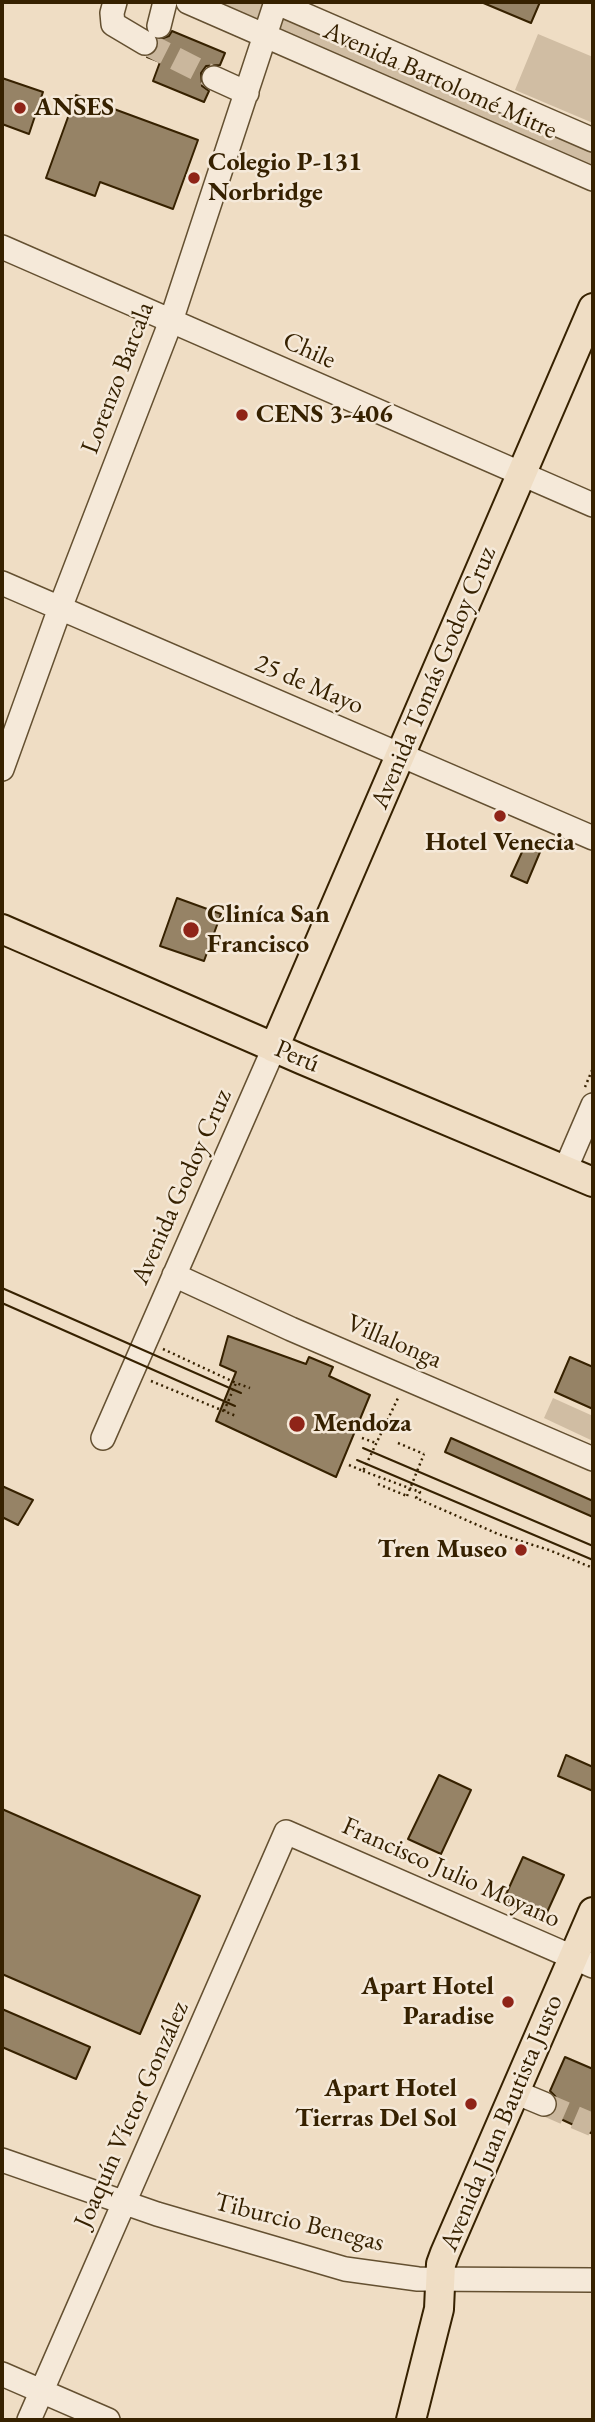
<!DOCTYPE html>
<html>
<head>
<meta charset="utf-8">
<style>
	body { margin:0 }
	#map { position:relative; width:595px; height:2422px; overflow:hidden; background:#efddc4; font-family:"EB Garamond",serif }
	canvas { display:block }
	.frame { position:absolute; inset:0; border:4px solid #362100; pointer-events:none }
</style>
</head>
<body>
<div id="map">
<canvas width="595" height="2422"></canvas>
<div class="frame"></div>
</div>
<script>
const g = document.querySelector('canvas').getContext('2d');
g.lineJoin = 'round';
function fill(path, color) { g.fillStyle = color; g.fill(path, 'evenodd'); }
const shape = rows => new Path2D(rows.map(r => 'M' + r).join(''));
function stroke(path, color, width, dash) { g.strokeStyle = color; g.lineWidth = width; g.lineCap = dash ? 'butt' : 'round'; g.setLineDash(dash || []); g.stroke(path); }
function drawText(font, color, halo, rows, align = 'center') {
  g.font = font + ' "EB Garamond",serif'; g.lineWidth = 5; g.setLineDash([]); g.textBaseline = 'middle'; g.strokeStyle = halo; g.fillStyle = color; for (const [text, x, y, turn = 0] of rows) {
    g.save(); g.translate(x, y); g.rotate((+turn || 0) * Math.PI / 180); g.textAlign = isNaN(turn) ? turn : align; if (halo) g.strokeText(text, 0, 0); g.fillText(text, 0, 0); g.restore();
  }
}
fill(shape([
	[188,2,275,2,593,140,593,179],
	[538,34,593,57,593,123,515,90],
	[553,1398,593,1416,593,1441,544,1418]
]), '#d0bda3');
const building = shape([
	[481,2,540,2,531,23,481,2],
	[172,31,225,53,220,65,206,66,201,73,202,86,209,91,204,102,153,81,160,62,147,57,157,51,158,40,169,36,172,31],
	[2,78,43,92,29,134,2,124,2,78],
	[76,95,198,140,173,209,100,182,95,196,46,178,76,95],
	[528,839,543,845,527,883,511,876,528,839],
	[177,898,221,914,204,961,160,946,177,898],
	[228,1336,306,1364,309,1357,333,1367,329,1376,370,1395,336,1477,216,1421,236,1372,220,1365,228,1336],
	[570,1357,593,1367,593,1409,555,1392,570,1357],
	[451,1438,593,1501,593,1517,445,1452,451,1438],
	[2,1486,33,1500,18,1525,2,1517,2,1486],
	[566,1755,593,1767,593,1791,558,1776,566,1755],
	[439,1775,471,1790,441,1854,408,1839,439,1775],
	[2,1809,200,1896,140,2034,2,1974,2,1809],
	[523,1857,564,1875,544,1919,503,1901,523,1857],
	[2,2009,90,2047,76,2079,2,2047,2,2009],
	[565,2057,593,2069,593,2134,552,2115,557,2110,558,2103,555,2096,550,2091,565,2057]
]);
fill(building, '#968366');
stroke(building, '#362100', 2);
stroke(shape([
	[145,43,214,78],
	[544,2104,593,2125]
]), '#cab79d', 23, [23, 11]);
const minor = shape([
	[115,2,112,13,113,24,145,43],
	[188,2,593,179],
	[275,2,593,140],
	[159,26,165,2],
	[214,78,247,93],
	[2,247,593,505],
	[2,583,593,838],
	[2,769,60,608,171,321,276,2],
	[565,1170,593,1105],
	[174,1275,291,1329,593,1459],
	[103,1438,274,1048],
	[515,2092,544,2104],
	[2,2160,157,2214,345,2269,418,2279,593,2280],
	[2,2374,108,2420],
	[29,2420,286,1832,593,1966]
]);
const major = shape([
	[2,929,303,1060,593,1182],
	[274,1048,593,308],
	[411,2420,439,2309,441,2264,445,2253,593,1912]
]);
stroke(minor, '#645031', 26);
stroke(major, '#362100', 32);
stroke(shape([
	[585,1087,593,1068],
	[163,1349,236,1383],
	[151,1381,236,1416],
	[224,1411,236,1383,250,1388],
	[362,1438,376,1443],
	[398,1443,424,1454],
	[349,1465,363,1471,399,1396],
	[363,1471,420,1492,416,1498,498,1534,549,1550,593,1568],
	[378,1484,407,1496]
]), '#362100', 2.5, [2, 3.5]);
stroke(minor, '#f5e9d9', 23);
stroke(major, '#efddc4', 28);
stroke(shape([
	[2,1288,241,1393],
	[2,1303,235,1406],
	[363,1448,593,1546],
	[357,1460,593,1560]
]), '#362100', 2);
stroke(shape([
	[407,1496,424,1454]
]), '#362100', 2.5, [2, 3.5]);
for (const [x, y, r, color] of [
	[20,108,7,"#8f2418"],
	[194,178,7,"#8f2418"],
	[242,415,7,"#8f2418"],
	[500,816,7,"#8f2418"],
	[191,930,9,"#8f2418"],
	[297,1424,9,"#8f2418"],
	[521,1550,7,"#8f2418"],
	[508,2002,7,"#8f2418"],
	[471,2104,7,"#8f2418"]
]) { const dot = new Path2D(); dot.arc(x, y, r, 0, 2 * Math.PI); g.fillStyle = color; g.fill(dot); stroke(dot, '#f5e9d9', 2.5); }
drawText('26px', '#362100', '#f5e9d9', [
	["Avenida Bartolomé Mitre",440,81,24],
	["Chile",309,351,24],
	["Lorenzo Barcala",118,378,-69],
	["Avenida Tomás Godoy Cruz",434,678,-67],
	["25 de Mayo",309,685,23],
	["Perú",297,1057,23],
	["Avenida Godoy Cruz",182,1187,-66],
	["Villalonga",394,1342,23],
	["Francisco Julio Moyano",451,1873,24],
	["Joaquín Víctor González",132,2115,-66],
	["Avenida Juan Bautista Justo",502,2123,-67],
	["Tiburcio Benegas",299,2223,14]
]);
drawText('bold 26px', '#362100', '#f5e9d9', [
	["ANSES",34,108],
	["Colegio P-131",208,163],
	["Norbridge",208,193],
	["CENS 3-406",256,415],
	["Hotel Venecia",500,843,"center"],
	["Cliníca San",207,915],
	["Francisco",207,945],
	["Mendoza",313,1424],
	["Tren Museo",507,1550,"right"],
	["Apart Hotel",494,1987,"right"],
	["Paradise",494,2017,"right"],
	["Apart Hotel",457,2089,"right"],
	["Tierras Del Sol",457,2119,"right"]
], 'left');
</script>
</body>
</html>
